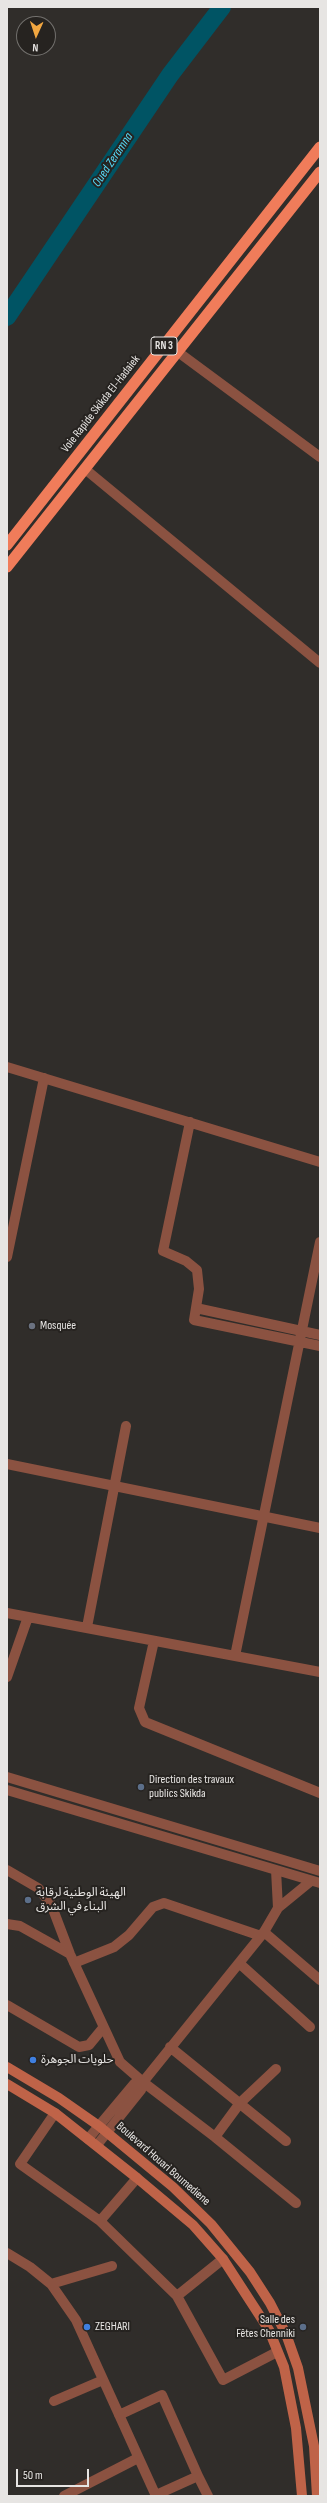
<!DOCTYPE html>
<html>
<head>
<meta charset="utf-8">
<style>
	body { margin:0 }
	#map { position:relative; width:327px; height:2503px; overflow:hidden; background:#302d2a; font-family:"Sofia Sans Condensed",sans-serif }
	canvas { display:block }
	.frame { position:absolute; inset:0; border:8px solid #e7e5e3; pointer-events:none }
	.north { position:absolute; left:16px; top:16px; width:40px; height:40px; box-sizing:border-box; background:#262320; border:1px solid #73716e; border-radius:50%; rotate:183deg; font-size:11px; font-weight:700; line-height:16px; text-align:center; color:#e7e5e3 }
	.north::after { content:''; display:block; margin:auto; width:14px; height:18px; background:#f1a640; clip-path:polygon(50% 0,100% 100%,50% 72%,0 100%) }
	.scale { position:absolute; left:16px; top:2469px; width:73px; height:18px; box-sizing:border-box; border:2px solid #e7e5e3; border-top:0; padding-left:5px; font-size:12px; line-height:14px; white-space:nowrap; color:#e7e5e3; -webkit-text-stroke:3px #262320; paint-order:stroke }
</style>
</head>
<body>
<div id="map">
<canvas width="327" height="2503"></canvas>
<div class="frame"></div>
<div class="north">N</div>
<div class="scale">50 m</div>
</div>
<script>
const g = document.querySelector('canvas').getContext('2d');
g.lineJoin = 'round';
const shape = rows => new Path2D(rows.map(r => 'M' + r).join(''));
function stroke(path, color, width, dash) { g.strokeStyle = color; g.lineWidth = width; g.lineCap = dash ? 'butt' : 'round'; g.setLineDash(dash || []); g.stroke(path); }
function drawText(font, color, halo, rows, align = 'center') {
  g.font = font + ' "Sofia Sans Condensed","Noto Sans Arabic",sans-serif'; g.lineWidth = 4; g.setLineDash([]); g.textBaseline = 'middle'; g.strokeStyle = halo; g.fillStyle = color; for (const [text, x, y, turn = 0] of rows) {
    g.save(); g.translate(x, y); g.rotate((+turn || 0) * Math.PI / 180); g.textAlign = isNaN(turn) ? turn : align; if (halo) g.strokeText(text, 0, 0); g.fillText(text, 0, 0); g.restore();
  }
}
stroke(shape([
	[7,317,170,75,222,7]
]), '#005464', 18);
stroke(shape([
	[178,352,320,457],
	[85,469,320,663],
	[7,1067,320,1162],
	[190,1122,163,1251,186,1261,197,1270,199,1289,194,1320,320,1346],
	[7,1257,44,1078],
	[196,1308,320,1335],
	[7,1464,320,1528],
	[7,1613,320,1672],
	[87,1627,126,1426],
	[154,1641,139,1708,145,1722,320,1793],
	[235,1656,320,1242],
	[7,1677,28,1617],
	[7,1777,320,1871],
	[7,1790,320,1883],
	[7,1870,38,1888,51,1904,70,1954,120,2062,143,2082,215,2137,296,2203],
	[276,1870,278,1908],
	[7,1924,20,1926,70,1954],
	[264,1932,320,1980],
	[74,1963,114,1947,129,1935,153,1907,164,1903,261,1936],
	[239,1963,310,2027],
	[7,2005,79,2047,89,2045,103,2028],
	[170,2047,286,2141],
	[55,2113,20,2164,100,2221,177,2296,223,2380,277,2352],
	[215,2137,240,2103,276,2069],
	[88,2139,134,2084,143,2082],
	[97,2145,141,2090,143,2082,264,1932,278,1908,311,1881],
	[100,2221,137,2178],
	[7,2253,30,2267,51,2284,76,2320,156,2496],
	[51,2284,112,2266],
	[177,2296,223,2259],
	[54,2401,103,2380],
	[119,2415,162,2395,198,2476],
	[156,2495,198,2476,208,2496],
	[64,2496,138,2458]
]), '#8b5241', 10);
stroke(shape([
	[7,2067,59,2098,99,2126,173,2187,211,2224,250,2272,270,2303,286,2334,298,2368,314,2446,317,2496],
	[7,2084,55,2113,137,2178,193,2225,223,2259,269,2330,284,2367,296,2428,302,2496]
]), '#bf6348', 10);
stroke(shape([
	[7,545,320,147],
	[7,567,320,172]
]), '#f07c5a', 11);
for (const [x, y, r, color] of [
	[32,1326,4,"#6b7280"],
	[141,1787,4,"#5c6f8a"],
	[28,1900,4,"#5c6f8a"],
	[33,2060,4,"#3f7fe0"],
	[87,2327,4,"#3f7fe0"],
	[303,2327,4,"#5c6f8a"]
]) { const dot = new Path2D(); dot.arc(x, y, r, 0, 2 * Math.PI); g.fillStyle = color; g.fill(dot); stroke(dot, '#262320', 1.5); }
for (const [x, y, w] of [
	[164,346,26]
]) { const box = new Path2D(); box.roundRect(x - w / 2, y - 9, w, 18, 3); g.fillStyle = '#262320'; g.fill(box); stroke(box, '#e7e5e3', 1); }
drawText('bold 11px', '#e7e5e3', null, [
	["RN 3",164,346]
]);
drawText('12px', '#e7e5e3', '#262320', [
	["Voie Rapide Skikda El-Hadaiek",101,404,-52],
	["Boulevard Houari Boumediene",163,2164,41]
]);
drawText('12px', '#e7e5e3', '#262320', [
	["Mosquée",40,1326],
	["Direction des travaux",149,1780],
	["publics Skikda",149,1794],
	["الهيئة الوطنية لرقابة",36,1893],
	["البناء في الشرق",36,1907],
	["حلويات الجوهرة",41,2060],
	["Salle des",295,2320,"right"],
	["Fêtes Chenniki",295,2334,"right"],
	["ZEGHARI",95,2327]
], 'left');
drawText('italic 13px', '#56dcfa', '#262320', [
	["Oued Zeramna",113,160,-56]
]);
</script>
</body>
</html>
